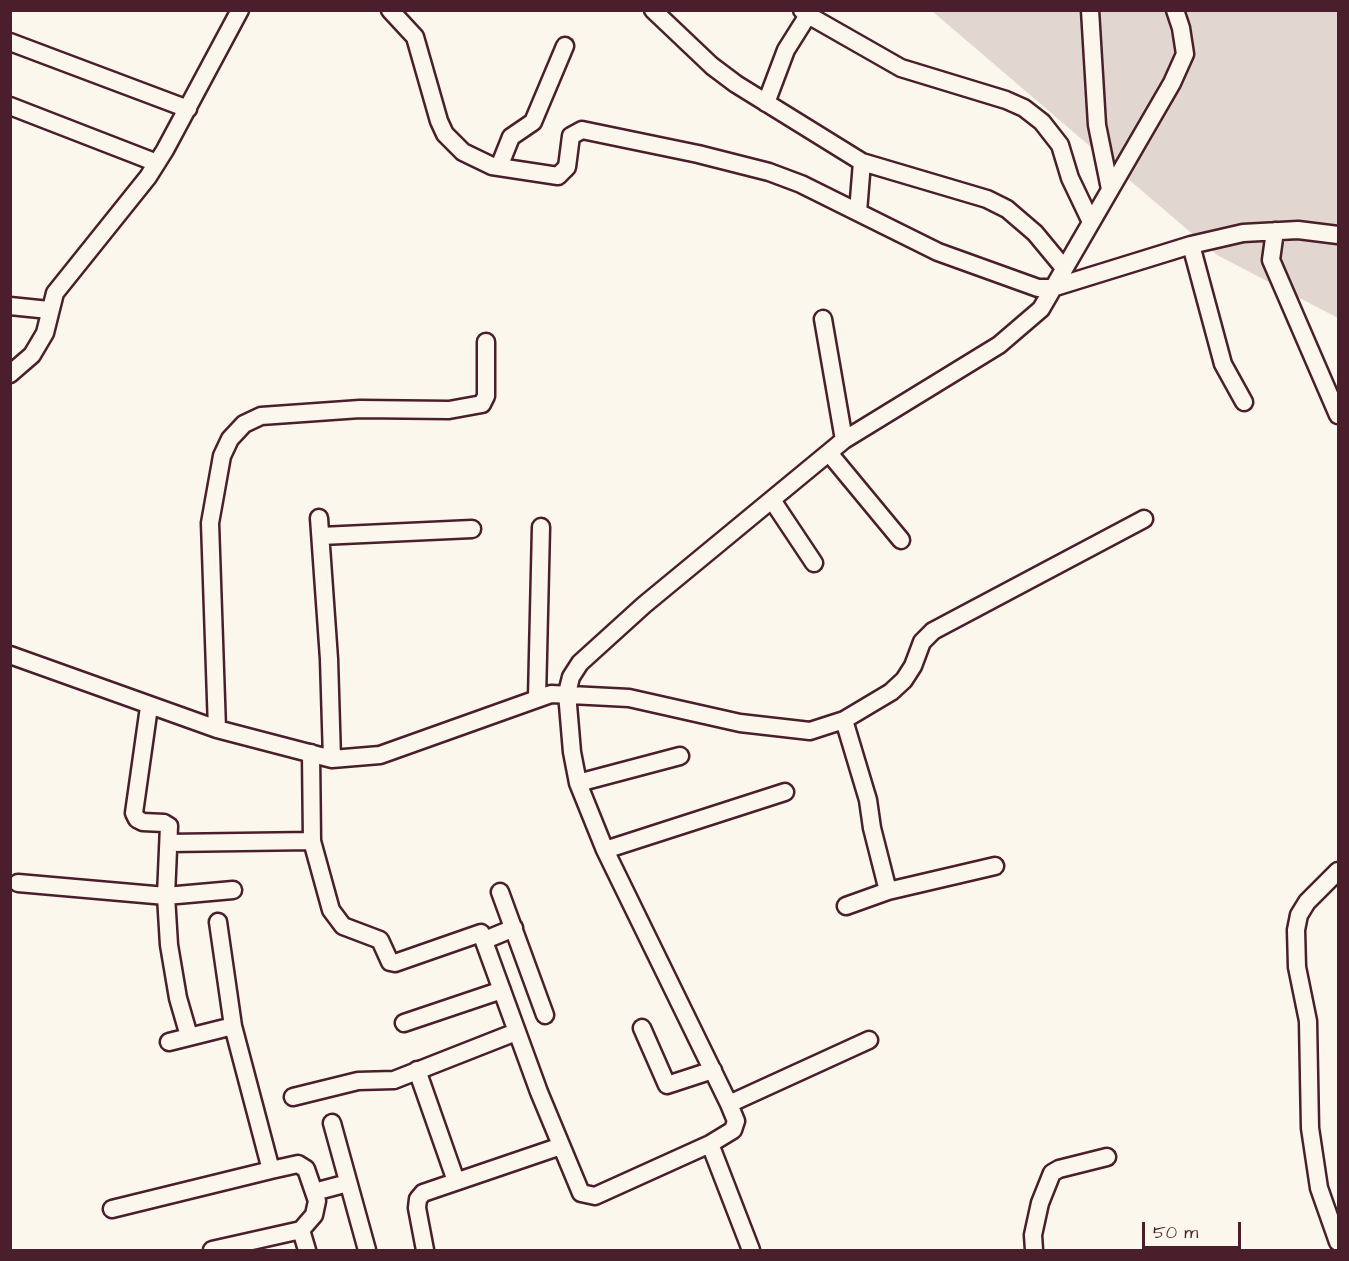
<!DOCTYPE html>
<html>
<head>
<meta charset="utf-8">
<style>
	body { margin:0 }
	#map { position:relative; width:1349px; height:1261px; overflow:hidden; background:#fbf7ec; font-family:"Architects Daughter",sans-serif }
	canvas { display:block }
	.frame { position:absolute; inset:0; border:12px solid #4a1f2b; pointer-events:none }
	.scale { position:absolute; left:1142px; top:1222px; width:99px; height:27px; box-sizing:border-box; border:3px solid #4a1f2b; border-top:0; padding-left:8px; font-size:18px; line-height:21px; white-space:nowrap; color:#4a1f2b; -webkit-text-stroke:4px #fbf7ec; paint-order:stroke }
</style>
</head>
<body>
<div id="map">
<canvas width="1349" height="1261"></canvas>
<div class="frame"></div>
<div class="scale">50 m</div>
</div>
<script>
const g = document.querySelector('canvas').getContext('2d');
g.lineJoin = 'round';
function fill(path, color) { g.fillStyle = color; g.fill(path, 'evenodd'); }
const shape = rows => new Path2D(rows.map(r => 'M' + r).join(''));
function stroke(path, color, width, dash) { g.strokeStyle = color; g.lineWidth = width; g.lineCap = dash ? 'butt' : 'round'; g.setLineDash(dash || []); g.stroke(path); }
fill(shape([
	[932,11,1338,11,1338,318,1217,255]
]), '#e2d7d0');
const minor = shape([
	[390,10,415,37,439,121,445,134,463,152,492,166,558,176,567,167,571,136,582,130,698,154,769,172,801,184,938,252,1038,288,1052,288,1191,245,1243,233,1298,230,1338,235],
	[653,10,712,66,736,84,862,162,987,199,1007,209,1035,233,1064,268],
	[1090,10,1097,125,1110,189],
	[808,15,901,68,1006,100,1024,108,1042,122,1060,145,1070,178,1091,222],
	[10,42,188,109],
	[766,103,786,50,808,15,802,10],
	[10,106,157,163],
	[499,167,511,137,533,122,565,46],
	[858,212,862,162],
	[1275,231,1271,260,1338,415],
	[1191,245,1223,364,1244,402],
	[10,306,49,310],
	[823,319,844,440],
	[10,374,32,355,45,333,55,293,148,177,165,150,240,10],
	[829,453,901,540],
	[772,500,814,563],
	[319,518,329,659,332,759],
	[321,536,472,529],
	[10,655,217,729,332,759,380,755,551,694,629,698,740,723,810,731,844,720,891,692,904,680,913,666,922,642,933,631,1144,519],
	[537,698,541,527],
	[149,707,134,813,137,819,143,822,164,823,169,826,166,896,169,945,178,998,189,1036],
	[844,720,868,800,872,828,888,891],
	[217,729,210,523,222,456,230,439,244,424,261,416,360,409,449,410,482,404,486,396,486,342],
	[311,753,312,841,331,910,343,926,380,940,390,962,395,963,481,933,539,1092,581,1193,595,1196,710,1144,733,1130,736,1121,729,1104,605,850,578,783,572,752,567,693,571,677,580,663,644,605,844,440,999,345,1041,309,1172,83,1185,54,1181,28,1175,10],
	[578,783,680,756],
	[169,843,312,841],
	[605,850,785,792],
	[1338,871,1307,902,1299,915,1296,930,1297,967,1308,1021,1310,1128,1319,1188,1338,1242],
	[18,883,166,896,233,890],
	[500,892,545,1015],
	[846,906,888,891,995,866],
	[485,940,514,928],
	[404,1023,502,990],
	[642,1028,667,1085,713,1070],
	[169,1042,233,1026],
	[417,1070,456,1181],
	[293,1097,358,1081,394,1080,516,1032],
	[729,1104,869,1040],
	[332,1123,367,1250],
	[710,1144,751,1250],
	[271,1170,298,1164,306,1169,317,1201,314,1215,301,1230,307,1250],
	[314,1192,348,1183],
	[112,1209,271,1170,233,1026,218,922],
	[212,1250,301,1230],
	[425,1250,417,1208,418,1199,423,1193,561,1146],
	[1034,1250,1033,1235,1040,1203,1052,1173,1059,1169,1107,1157]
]);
stroke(minor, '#4a1f2b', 21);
stroke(minor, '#fbf7ec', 16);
</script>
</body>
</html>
